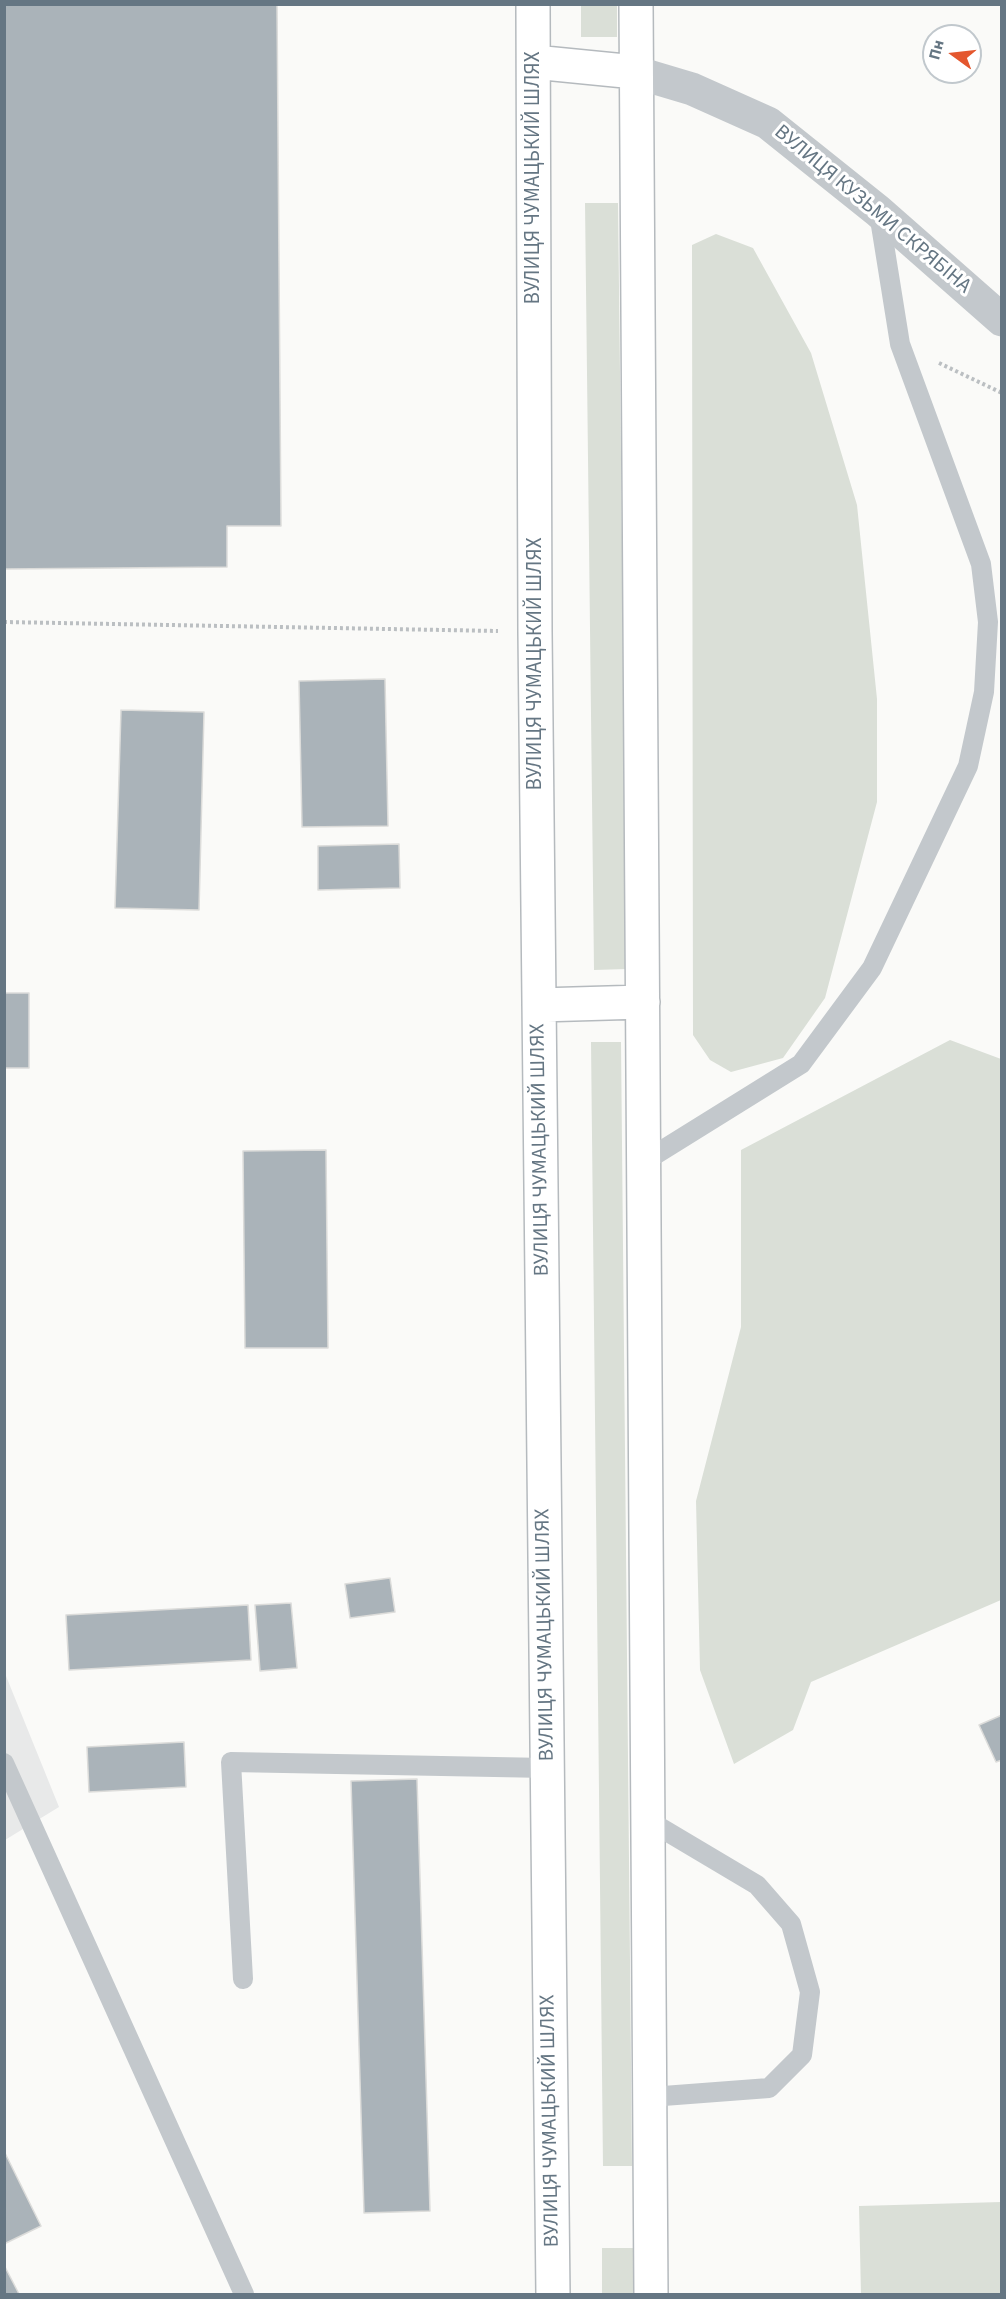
<!DOCTYPE html>
<html>
<head>
<meta charset="utf-8">
<style>
	body { margin:0 }
	#map { position:relative; width:1006px; height:2299px; overflow:hidden; background:#fafaf8; font-family:"Source Sans 3",sans-serif }
	canvas { display:block }
	.frame { position:absolute; inset:0; border:6px solid #657683; pointer-events:none }
	.north { position:absolute; left:922px; top:24px; width:60px; height:60px; box-sizing:border-box; background:#fff; border:2px solid #c1c8cd; border-radius:50%; rotate:285deg; font-size:16px; font-weight:700; line-height:24px; text-align:center; color:#657683 }
	.north::after { content:''; display:block; margin:auto; width:21px; height:27px; background:#e4572e; clip-path:polygon(50% 0,100% 100%,50% 72%,0 100%) }
</style>
</head>
<body>
<div id="map">
<canvas width="1006" height="2299"></canvas>
<div class="frame"></div>
<div class="north">Пн</div>
</div>
<script>
const g = document.querySelector('canvas').getContext('2d');
g.lineJoin = 'round';
function fill(path, color) { g.fillStyle = color; g.fill(path, 'evenodd'); }
const shape = rows => new Path2D(rows.map(r => 'M' + r).join(''));
function stroke(path, color, width, dash) { g.strokeStyle = color; g.lineWidth = width; g.lineCap = dash ? 'butt' : 'round'; g.setLineDash(dash || []); g.stroke(path); }
function drawText(font, color, halo, rows, align = 'center') {
  g.font = font + ' "Source Sans 3",sans-serif'; g.lineWidth = 6; g.setLineDash([]); g.textBaseline = 'middle'; g.strokeStyle = halo; g.fillStyle = color; for (const [text, x, y, turn = 0] of rows) {
    g.save(); g.translate(x, y); g.rotate((+turn || 0) * Math.PI / 180); g.textAlign = isNaN(turn) ? turn : align; if (halo) g.strokeText(text, 0, 0); g.fillText(text, 0, 0); g.restore();
  }
}
fill(shape([
	[4,1671,59,1807,5,1840,4,1840]
]), '#e8e9e9');
fill(shape([
	[581,5,617,5,617,37,581,37],
	[585,203,618,203,627,969,594,970],
	[716,234,753,248,811,353,857,505,877,699,877,802,825,998,783,1058,731,1072,710,1060,693,1035,692,245],
	[950,1040,1001,1059,1001,1600,811,1682,793,1730,734,1764,700,1670,696,1501,741,1327,741,1150],
	[591,1042,621,1042,632,2166,603,2166],
	[1001,2202,1001,2294,861,2294,859,2206],
	[602,2248,636,2248,635,2294,602,2294]
]), '#dadfd7');
const building = shape([
	[4,4,277,4,281,526,227,526,227,567,4,569,4,4],
	[385,679,388,826,302,827,299,681,385,679],
	[121,710,204,712,199,910,115,908,121,710],
	[399,844,400,888,318,890,318,846,399,844],
	[4,993,29,993,29,1068,4,1068,4,993],
	[326,1150,328,1348,245,1348,243,1151,326,1150],
	[390,1578,395,1612,350,1618,345,1584,390,1578],
	[291,1603,297,1668,260,1671,255,1605,291,1603],
	[248,1605,251,1660,69,1670,66,1615,248,1605],
	[1002,1715,1002,1760,996,1762,979,1725,1002,1715],
	[184,1742,186,1787,89,1792,87,1747,184,1742],
	[417,1779,430,2211,364,2213,351,1781,417,1779],
	[4,2151,41,2226,4,2244,4,2151],
	[4,2265,19,2294,4,2294,4,2265]
]);
fill(building, '#aab3b9');
stroke(building, '#dcdcda', 1.5);
const primary = shape([
	[533,4,535,632,553,2294],
	[636,4,651,2294],
	[534,62,635,72],
	[539,1005,643,1002]
]);
stroke(primary, '#b5babe', 36);
stroke(shape([
	[939,363,1002,393],
	[4,622,498,631]
]), '#bbbfc2', 4, [3, 3]);
stroke(shape([
	[645,1161,801,1064,872,968,968,766,984,692,988,622,981,564,900,344,879,213],
	[4,1763,244,2294],
	[646,1819,757,1885,791,1924,810,1992,802,2055,769,2088,650,2097],
	[243,1979,231,1762,547,1768]
]), '#c3c8cc', 20);
stroke(shape([
	[635,72,692,89,768,123,878,211,1002,320]
]), '#c3c8cc', 33);
stroke(primary, '#fff', 33);
drawText('21px', '#657683', '#fff', [
	["ВУЛИЦЯ ЧУМАЦЬКИЙ ШЛЯХ",534,178,-90],
	["ВУЛИЦЯ КУЗЬМИ СКРЯБІНА",872,210,40],
	["ВУЛИЦЯ ЧУМАЦЬКИЙ ШЛЯХ",536,664,-90],
	["ВУЛИЦЯ ЧУМАЦЬКИЙ ШЛЯХ",541,1150,-91],
	["ВУЛИЦЯ ЧУМАЦЬКИЙ ШЛЯХ",546,1635,-91],
	["ВУЛИЦЯ ЧУМАЦЬКИЙ ШЛЯХ",551,2121,-91]
]);
</script>
</body>
</html>
